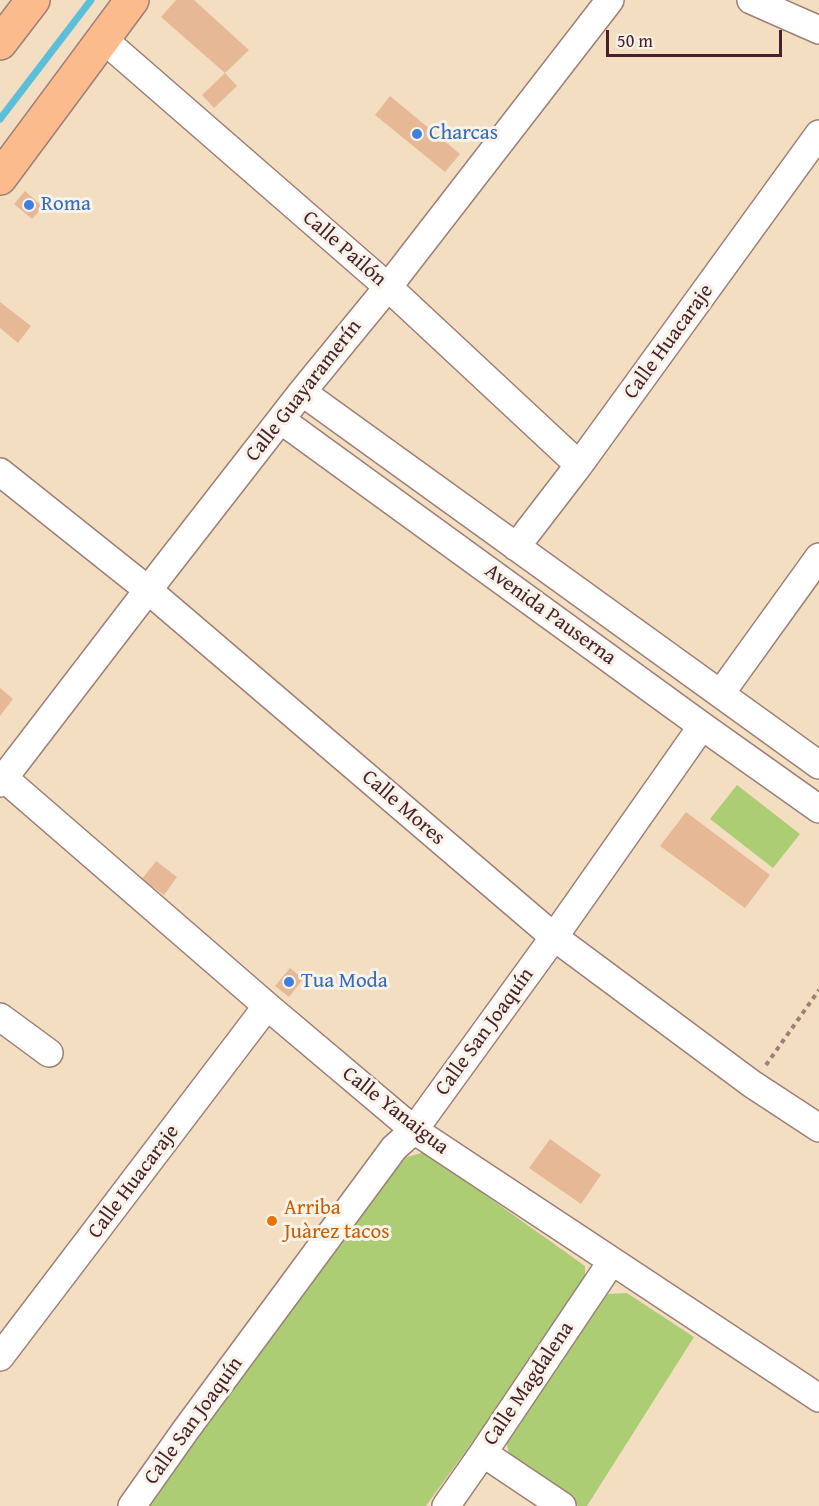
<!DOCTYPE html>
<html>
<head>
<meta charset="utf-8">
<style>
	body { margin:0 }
	#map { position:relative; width:819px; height:1506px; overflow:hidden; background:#f3dec2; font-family:"Gentium Book Plus",serif }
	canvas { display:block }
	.scale { position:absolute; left:606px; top:30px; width:176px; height:27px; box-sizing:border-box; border:3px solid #4a1f2b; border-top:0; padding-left:8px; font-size:18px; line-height:21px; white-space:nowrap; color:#4a1f2b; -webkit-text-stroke:4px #f7f3e8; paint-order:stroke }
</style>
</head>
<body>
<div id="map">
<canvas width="819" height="1506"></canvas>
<div class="scale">50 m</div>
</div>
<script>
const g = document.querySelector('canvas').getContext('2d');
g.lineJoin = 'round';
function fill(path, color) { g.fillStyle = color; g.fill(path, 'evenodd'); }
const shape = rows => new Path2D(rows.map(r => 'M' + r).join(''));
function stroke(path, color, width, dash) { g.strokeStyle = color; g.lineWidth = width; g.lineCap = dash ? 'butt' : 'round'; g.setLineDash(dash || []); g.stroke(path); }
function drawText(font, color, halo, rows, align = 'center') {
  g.font = font + ' "Gentium Book Plus",serif'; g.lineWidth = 6; g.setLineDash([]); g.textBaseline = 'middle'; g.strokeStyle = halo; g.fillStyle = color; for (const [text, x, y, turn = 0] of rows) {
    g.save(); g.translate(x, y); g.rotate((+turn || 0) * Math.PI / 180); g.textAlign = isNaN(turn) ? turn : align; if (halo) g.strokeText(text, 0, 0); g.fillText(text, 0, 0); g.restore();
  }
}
fill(shape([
	[737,785,800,834,773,868,710,819],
	[425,1152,585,1266,585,1286,426,1506,145,1506,400,1159],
	[627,1293,694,1337,587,1506,578,1506,510,1459,506,1440,608,1294]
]), '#adcd75');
stroke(shape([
	[0,119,91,0]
]), '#5cbfda', 7);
fill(shape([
	[176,0,194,0,249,50,225,73,161,17],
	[225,73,237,86,214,108,202,95],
	[390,96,460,154,445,172,375,115],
	[25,191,43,207,32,219,14,204],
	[0,302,31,326,18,343,0,328],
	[0,688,13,699,0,716],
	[686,812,770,875,745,908,660,846],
	[156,861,177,877,164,895,142,879],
	[290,968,303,979,289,997,275,986],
	[550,1139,601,1175,581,1204,529,1168]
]), '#e7b896');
const minor = shape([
	[751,0,819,30],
	[103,39,388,287,579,465],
	[302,392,819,765],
	[281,420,702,726,819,809],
	[0,472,148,590,554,937,752,1084,819,1128],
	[516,547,579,465,819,134],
	[721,693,819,557],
	[4,778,267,1006,414,1130,819,1398],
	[0,783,148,590,302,392,388,287,610,0],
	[0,1017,49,1053],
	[0,1357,267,1006],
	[483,1453,562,1506],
	[132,1506,185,1431,394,1148,414,1130,554,937,702,726],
	[446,1506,483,1453,612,1261]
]);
const primary = shape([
	[0,43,33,0],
	[0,178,132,0]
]);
stroke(minor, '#9e7e76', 30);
stroke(primary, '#9e7e76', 36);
stroke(shape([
	[766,1065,819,990]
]), '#9e7e76', 4, [4.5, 4.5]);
stroke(minor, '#fff', 27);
stroke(primary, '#fbbb8c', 33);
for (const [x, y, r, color] of [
	[417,134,6,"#3f7fe0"],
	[29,205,6,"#3f7fe0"],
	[289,982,6,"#3f7fe0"],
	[272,1221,6,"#e8710a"]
]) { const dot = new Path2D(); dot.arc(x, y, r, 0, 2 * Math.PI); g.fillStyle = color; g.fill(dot); stroke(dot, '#f7f3e8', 2); }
drawText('21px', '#366cbe', '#f7f3e8', [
	["Charcas",429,134],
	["Roma",41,205],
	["Tua Moda",301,982]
], 'left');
drawText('21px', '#4a1f2b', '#f7f3e8', [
	["Calle Pailón",344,249,41],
	["Calle Huacaraje",669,342,-54],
	["Calle Guayaramerín",304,391,-52],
	["Avenida Pauserna",550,615,36],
	["Calle Mores",403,808,41],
	["Calle San Joaquín",485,1032,-54],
	["Calle Yanaigua",395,1111,38],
	["Calle Huacaraje",134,1182,-53],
	["Calle Magdalena",529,1384,-56],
	["Calle San Joaquín",194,1421,-54]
]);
drawText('21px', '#c56008', '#f7f3e8', [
	["Arriba",284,1209],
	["Juàrez tacos",284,1233]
], 'left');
</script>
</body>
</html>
